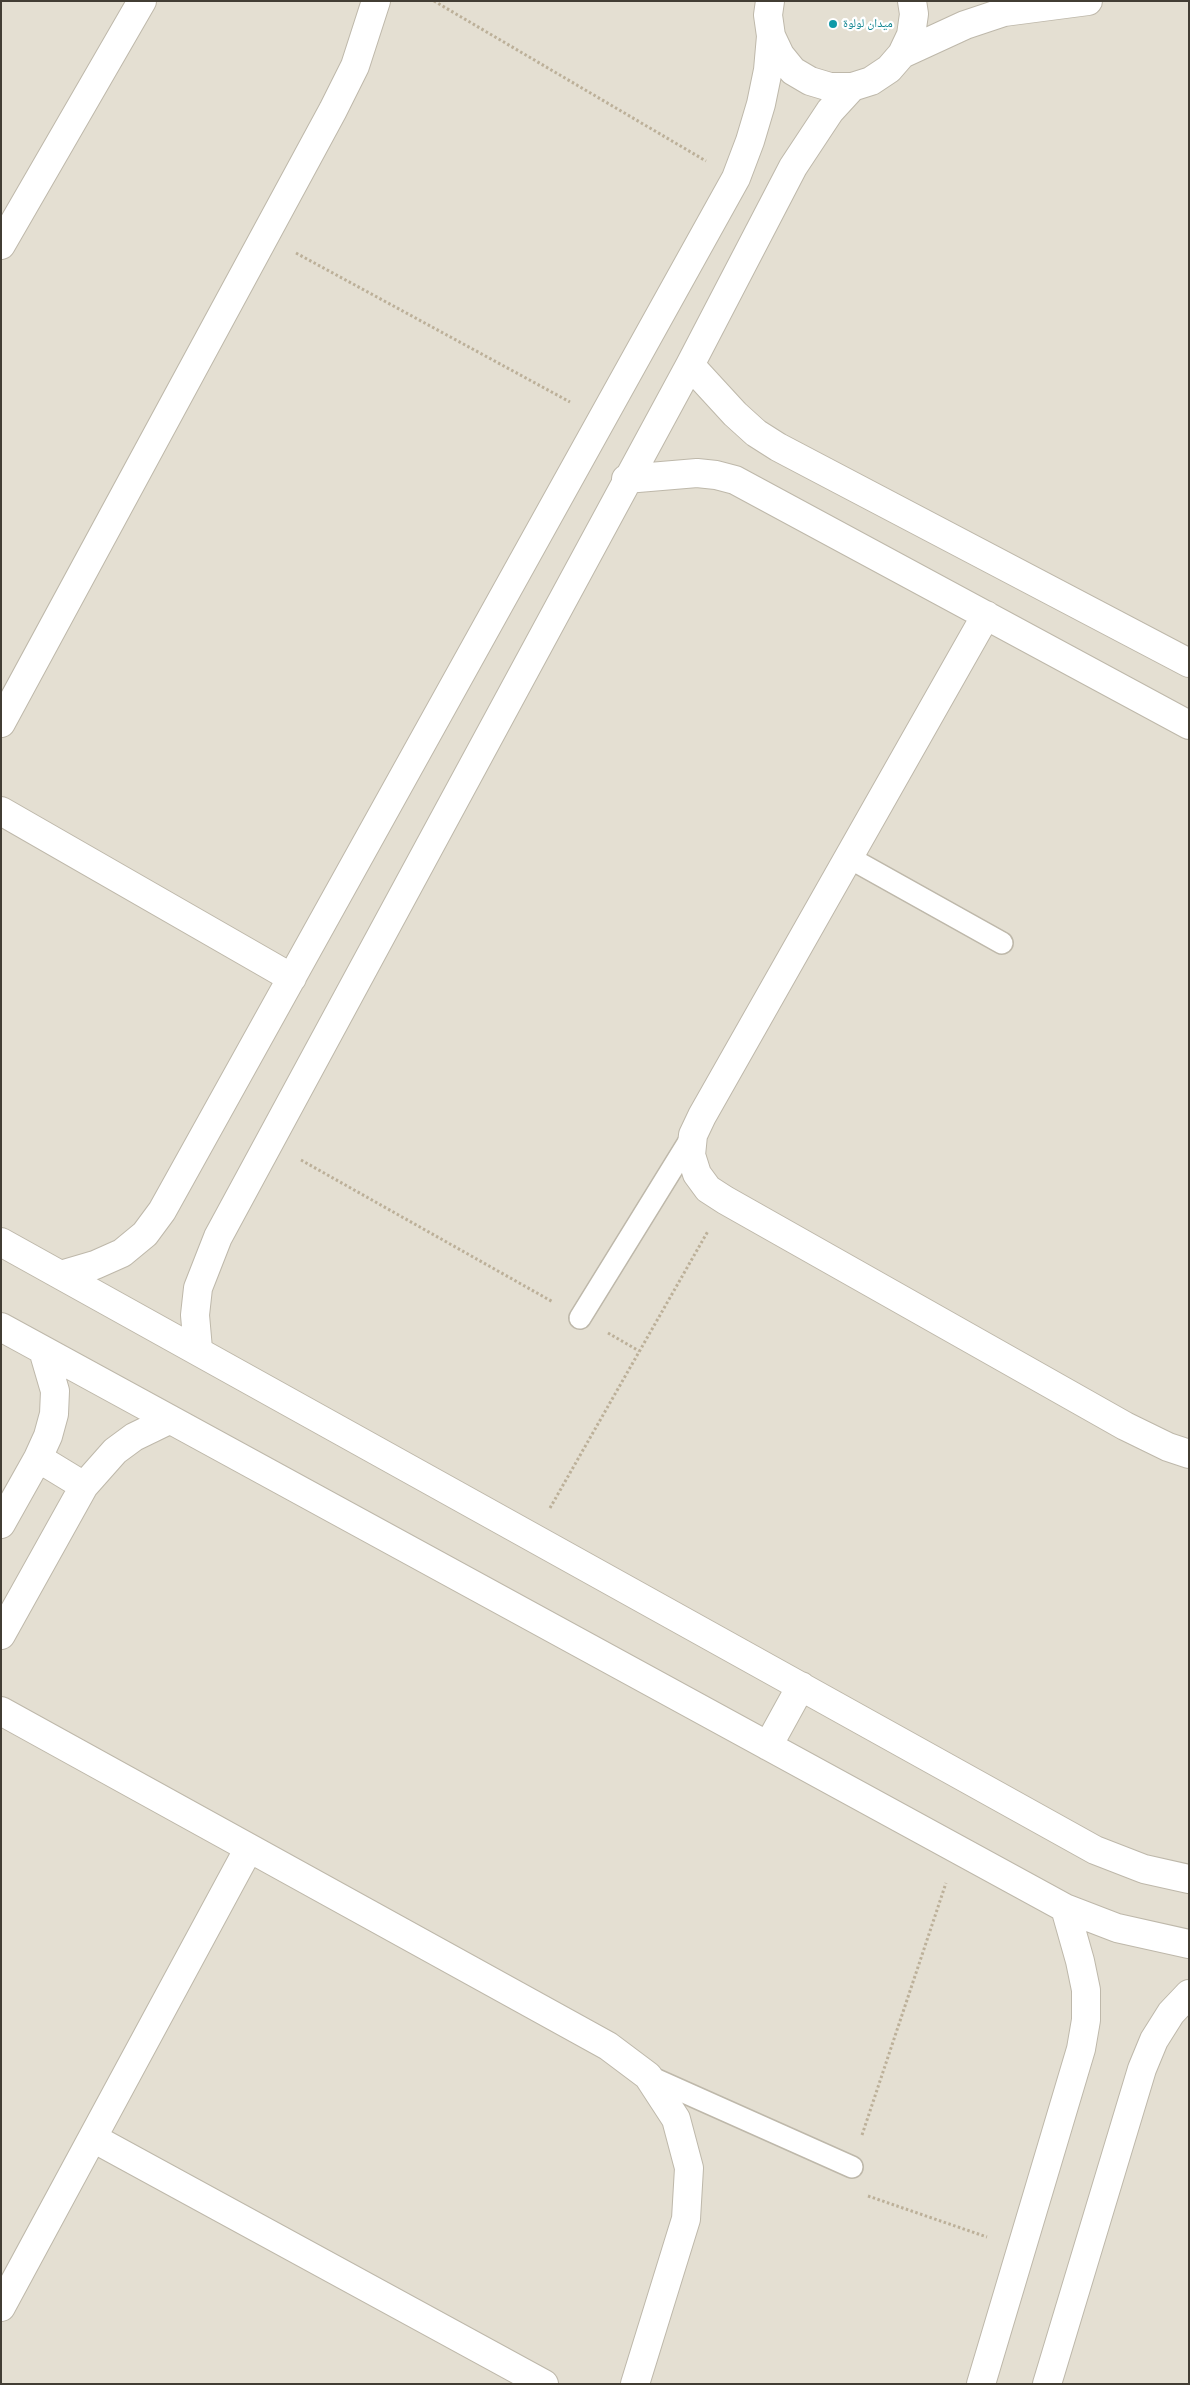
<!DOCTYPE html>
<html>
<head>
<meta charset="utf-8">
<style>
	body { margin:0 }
	#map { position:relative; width:1190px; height:2385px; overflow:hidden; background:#f1ede3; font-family:"Noto Sans",sans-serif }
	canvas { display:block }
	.frame { position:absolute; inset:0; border:2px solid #423d34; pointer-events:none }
</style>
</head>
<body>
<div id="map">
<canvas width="1190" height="2385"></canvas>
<div class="frame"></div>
</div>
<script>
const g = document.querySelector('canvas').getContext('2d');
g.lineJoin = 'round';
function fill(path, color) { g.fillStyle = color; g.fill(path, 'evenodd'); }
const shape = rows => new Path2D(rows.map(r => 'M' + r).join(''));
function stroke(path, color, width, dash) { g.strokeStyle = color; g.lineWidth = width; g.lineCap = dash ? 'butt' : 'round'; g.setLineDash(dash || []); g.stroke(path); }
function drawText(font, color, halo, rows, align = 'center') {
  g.font = font + ' "Noto Sans","Noto Naskh Arabic",sans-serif'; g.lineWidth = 4.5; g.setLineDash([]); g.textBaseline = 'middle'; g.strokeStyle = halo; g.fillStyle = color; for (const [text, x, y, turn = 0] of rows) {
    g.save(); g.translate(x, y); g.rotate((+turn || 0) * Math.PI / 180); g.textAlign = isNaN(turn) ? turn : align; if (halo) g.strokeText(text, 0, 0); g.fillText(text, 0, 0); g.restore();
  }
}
fill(shape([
	[1,1,1189,1,1189,2384,1,2384]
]), '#e4dfd2');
const lane = shape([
	[848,857,1002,943],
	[580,1318,693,1135],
	[648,2076,852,2167]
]);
const street = shape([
	[770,1,768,15,771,36,780,55,793,71,810,81,830,87,852,87,871,81,889,69,902,54,911,35,914,14,912,1],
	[902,54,965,25,1004,12,1088,1],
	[1,245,142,1],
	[690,365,735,414,756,433,778,447,1189,663],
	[626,479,697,473,716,475,735,480,1189,725],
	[986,615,702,1116,693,1135,691,1155,697,1174,708,1189,725,1200,1125,1426,1168,1447,1189,1454],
	[1,723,333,110,355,66,376,1],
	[1,811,292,978],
	[1,1242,1095,1850,1144,1869,1189,1879],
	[61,1275,95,1265,122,1253,145,1234,162,1211,736,178,750,141,761,104,768,70,771,36],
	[1,1327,1065,1908,1117,1928,1189,1944],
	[198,1349,195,1315,198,1288,218,1237,690,365,793,167,830,111,852,87],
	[38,1458,84,1486],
	[1,1524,38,1458,48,1436,54,1414,55,1391,43,1350],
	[1,1635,84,1486,115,1451,134,1437,169,1420],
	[1,1711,608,2046,648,2076,676,2119,689,2168,686,2219,635,2384],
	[768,1746,801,1686],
	[93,2138,544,2384],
	[1,2307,249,1848],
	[981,2384,1081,2049,1086,2020,1086,1990,1080,1961,1065,1908],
	[1047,2384,1142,2069,1154,2040,1171,2013,1189,1994]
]);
stroke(lane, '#beb8aa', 24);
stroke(street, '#beb8aa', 30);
stroke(shape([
	[434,1,706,161],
	[296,253,570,402],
	[301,1160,553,1302],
	[608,1333,639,1351],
	[550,1508,708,1231],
	[862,2135,946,1883],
	[868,2196,987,2237]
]), '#bcb099', 3, [2.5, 2.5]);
stroke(lane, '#fff', 21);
stroke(street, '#fff', 28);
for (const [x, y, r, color] of [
	[833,24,5,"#0f9aa8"]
]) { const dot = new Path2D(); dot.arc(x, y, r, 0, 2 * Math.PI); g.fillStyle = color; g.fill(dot); stroke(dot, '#fff', 2); }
drawText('12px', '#0d838f', '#fff', [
	["ميدان لولوة",843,24]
], 'left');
</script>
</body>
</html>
